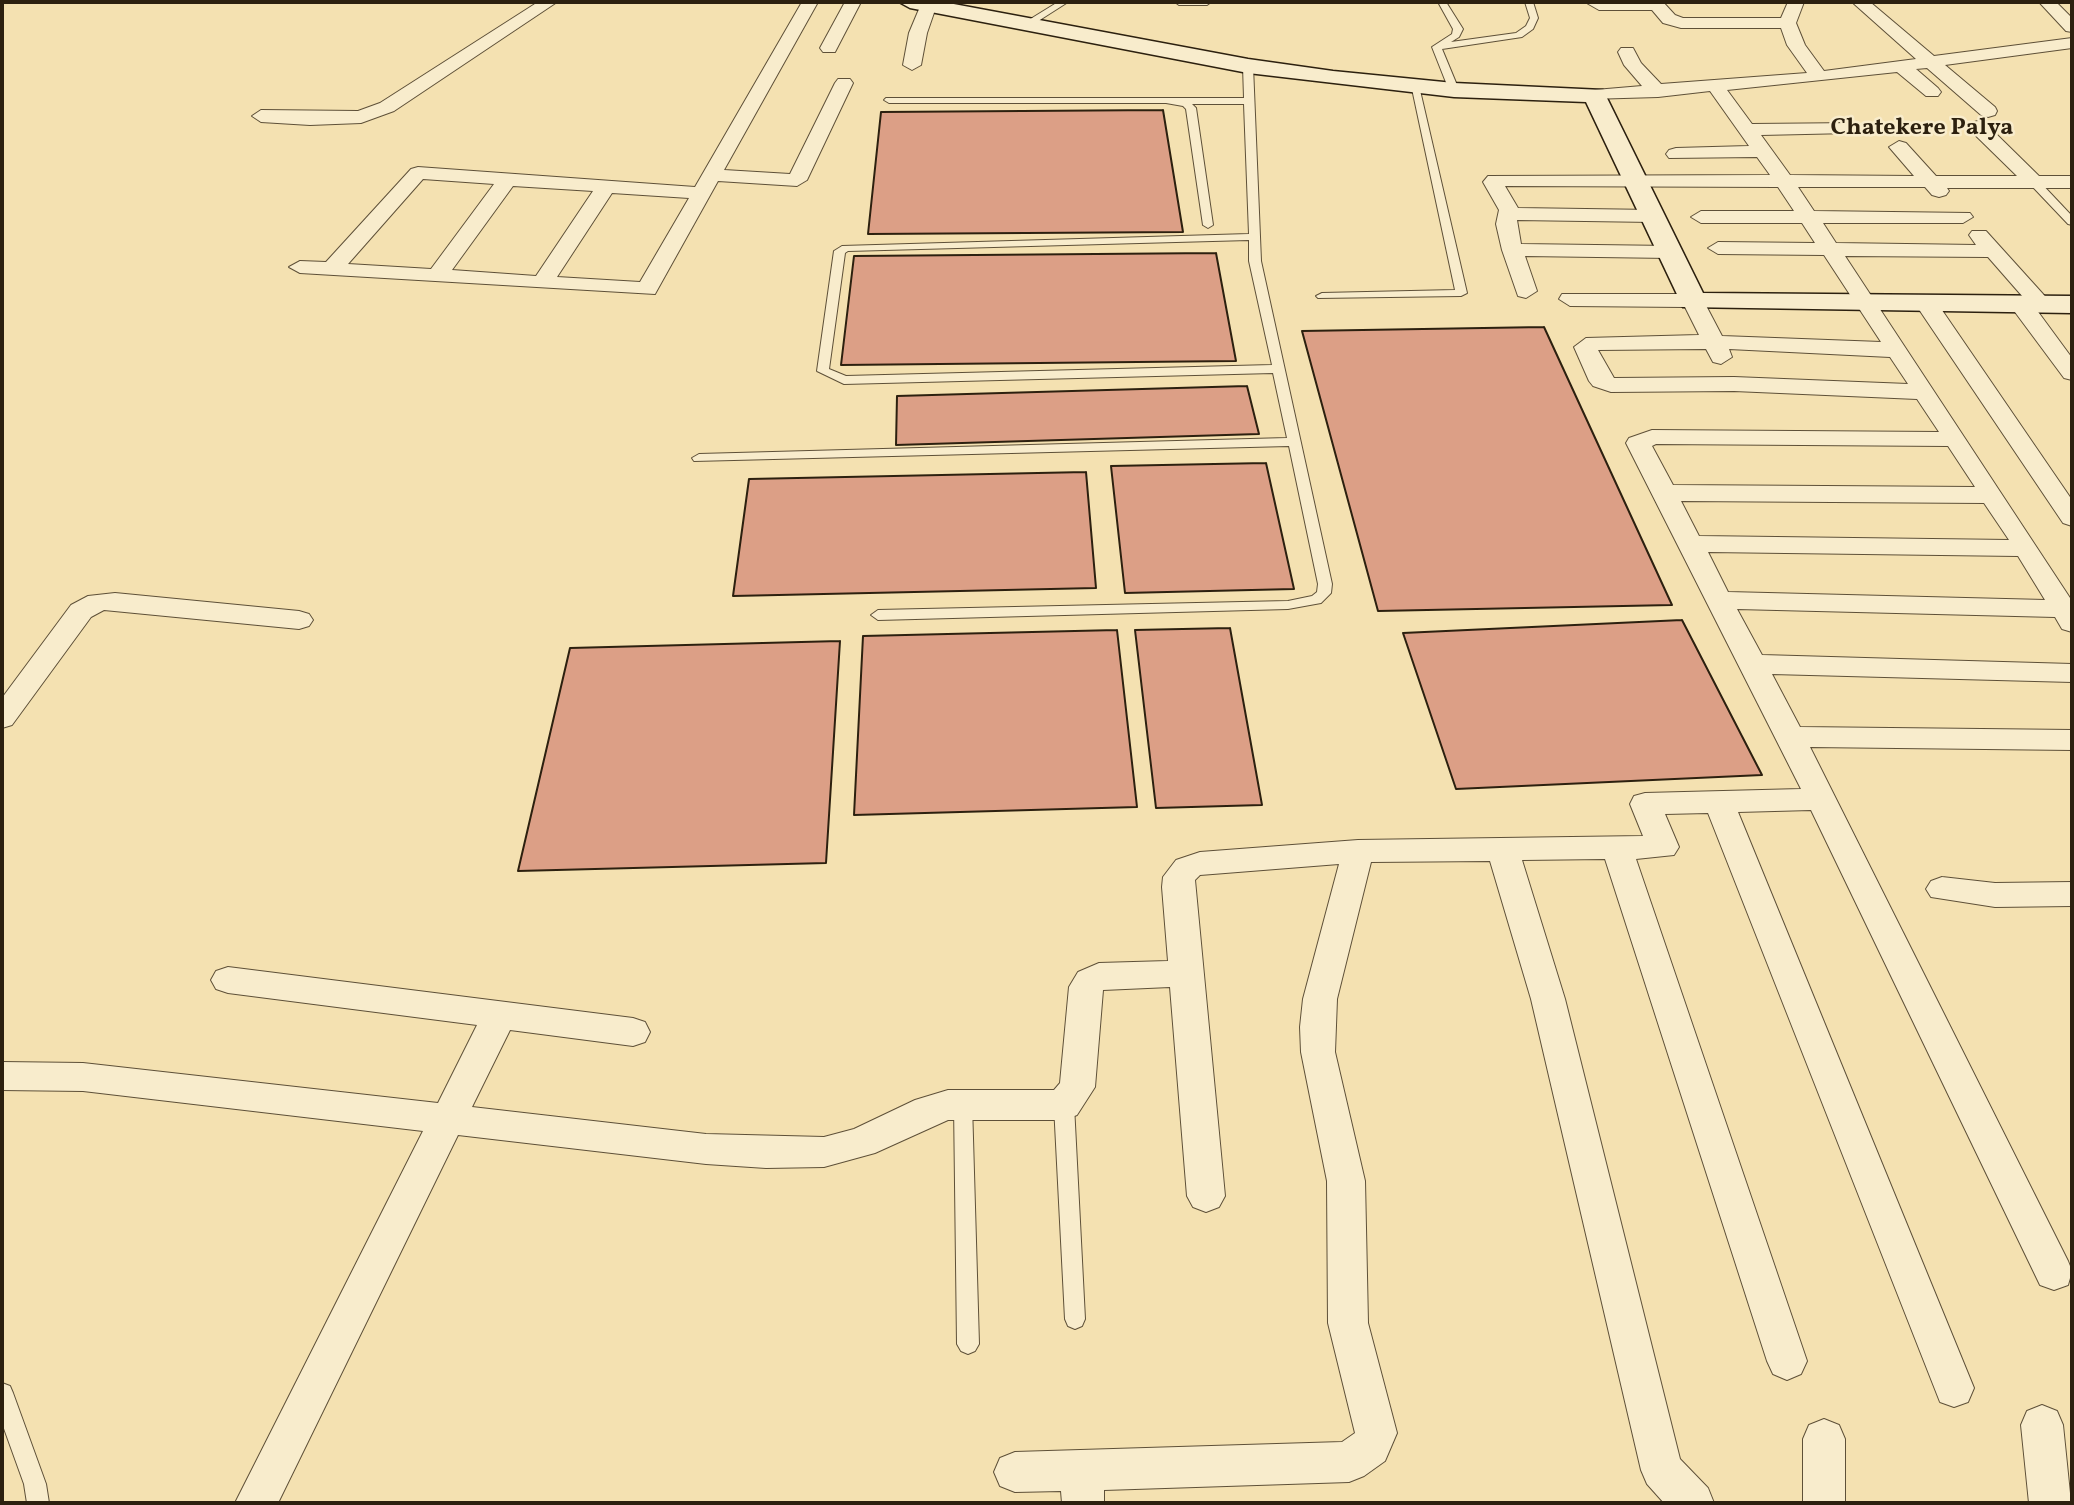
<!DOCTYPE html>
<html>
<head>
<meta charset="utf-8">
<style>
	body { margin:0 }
	#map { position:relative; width:2074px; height:1505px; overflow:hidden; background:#f4e1b1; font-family:Vollkorn,serif }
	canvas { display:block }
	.frame { position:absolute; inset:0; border:4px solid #2c200f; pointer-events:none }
</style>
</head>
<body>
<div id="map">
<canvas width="2074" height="1505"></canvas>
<div class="frame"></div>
</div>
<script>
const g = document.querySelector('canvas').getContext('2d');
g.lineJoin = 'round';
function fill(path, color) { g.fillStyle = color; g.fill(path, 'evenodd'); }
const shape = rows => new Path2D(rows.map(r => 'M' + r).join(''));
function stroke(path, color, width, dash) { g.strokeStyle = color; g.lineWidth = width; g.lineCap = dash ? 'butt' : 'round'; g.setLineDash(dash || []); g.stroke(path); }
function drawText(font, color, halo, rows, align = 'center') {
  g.font = font + ' Vollkorn,serif'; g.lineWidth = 5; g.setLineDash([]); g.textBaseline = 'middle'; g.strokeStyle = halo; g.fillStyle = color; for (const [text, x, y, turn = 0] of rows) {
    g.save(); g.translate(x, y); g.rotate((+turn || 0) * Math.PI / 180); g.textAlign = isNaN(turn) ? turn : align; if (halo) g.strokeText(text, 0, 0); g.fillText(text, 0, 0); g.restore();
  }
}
const building = shape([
	[1163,110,1183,232,868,234,881,112,1163,110],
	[1216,253,1236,361,841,365,854,256,1216,253],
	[1544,327,1672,605,1378,611,1302,331,1544,327],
	[1247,386,1259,434,896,445,897,396,1247,386],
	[1266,463,1294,589,1125,593,1111,466,1266,463],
	[1086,472,1096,588,733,596,749,479,1086,472],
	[1682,620,1762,775,1456,789,1403,633,1682,620],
	[1230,628,1262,805,1156,808,1135,630,1230,628],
	[1117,630,1137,807,854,815,863,636,1117,630],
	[840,641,826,863,518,871,570,648,840,641]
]);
fill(building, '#dc9f86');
stroke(building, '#2c200f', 2);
const lane = shape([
	[1058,2,1068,2,1032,25,1024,23,1058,2],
	[1175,2,1211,2,1207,5,1179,5,1175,2],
	[1438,2,1446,2,1463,29,1459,37,1451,42,1516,33,1526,26,1530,18,1525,2,1533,2,1538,18,1533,29,1522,37,1442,49,1459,90,1454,93,1449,90,1432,47,1452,34,1453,29,1438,2],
	[1248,63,1253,66,1261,261,1332,584,1331,593,1321,603,1288,609,878,620,871,615,878,610,1288,601,1312,596,1317,592,1318,584,1289,446,694,461,692,458,699,454,1287,438,1273,373,844,384,817,371,834,251,842,246,1249,234,1244,104,1192,104,1196,108,1213,225,1208,228,1203,225,1186,109,1183,106,1166,103,889,103,884,100,886,98,1244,98,1243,66,1248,63],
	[1249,240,1249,261,1272,365,846,376,829,369,845,253,848,251,1249,240],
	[1411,84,1419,86,1467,293,1461,296,1318,298,1316,296,1322,293,1455,290,1411,84],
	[2030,180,2038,180,2072,216,2072,225,2068,224,2030,184,2030,180],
	[963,1096,970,1098,972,1104,979,1344,975,1351,968,1354,961,1351,957,1344,954,1104,956,1098,963,1096],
	[1064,1097,1071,1099,1074,1105,1085,1319,1082,1326,1075,1329,1068,1326,1065,1319,1054,1105,1057,1099,1064,1097],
	[2,1383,10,1386,13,1393,46,1484,49,1503,27,1503,24,1484,2,1423,2,1383]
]);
const street = shape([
	[538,2,557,2,394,111,361,123,310,125,261,122,252,116,261,110,358,111,380,103,538,2],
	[802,2,818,2,724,170,790,174,835,83,838,79,850,79,853,83,807,180,797,186,718,181,655,294,300,273,289,267,300,261,326,262,411,169,418,167,695,187,802,2],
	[423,179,494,184,431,269,348,264,423,179],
	[513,186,593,191,536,276,452,270,513,186],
	[612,193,689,198,640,282,557,277,612,193],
	[845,2,861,2,835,52,823,52,820,48,845,2],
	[922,2,937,4,927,33,921,65,912,70,903,65,909,33,922,2],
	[1585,2,1663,2,1675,15,1683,18,1781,18,1788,2,1804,2,1796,23,1805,45,1824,71,1916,59,1852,2,1870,2,1934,56,2072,38,2072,48,1945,65,1995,107,1997,111,1995,115,1988,117,1981,115,1927,68,1916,69,1938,88,1941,92,1938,96,1926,96,1897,72,1727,90,1752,124,1857,123,1859,127,1857,131,1850,133,1761,135,1790,175,1914,176,1889,147,1899,141,1906,143,1936,176,2017,176,1971,131,1969,127,1971,123,1978,121,1985,123,2039,176,2072,176,2072,188,1947,188,1949,191,1946,195,1939,197,1932,195,1925,187,1798,187,1814,211,1970,213,1973,217,1963,223,1823,223,1836,243,1976,245,1969,235,1972,231,1986,231,2052,304,2049,309,2036,309,2072,358,2072,380,2064,378,2012,308,2009,303,2012,298,2023,297,1988,257,1845,256,2072,601,2072,632,2062,629,2055,617,1737,609,1762,655,2072,664,2072,682,1772,674,1800,727,2072,730,2072,750,1810,747,2068,1261,2072,1271,2068,1285,2054,1290,2040,1285,1811,810,1738,812,1974,1388,1968,1402,1954,1407,1940,1402,1708,813,1665,814,1679,847,1674,855,1636,859,1807,1361,1801,1374,1787,1380,1773,1374,1767,1361,1605,859,1522,860,1565,999,1680,1459,1708,1488,1714,1503,1664,1503,1647,1484,1641,1470,1531,999,1490,861,1371,862,1337,999,1335,1052,1365,1181,1368,1323,1397,1433,1385,1461,1364,1476,1349,1482,1104,1490,1104,1503,1062,1503,1061,1491,1015,1492,1000,1486,994,1472,1000,1458,1015,1452,1342,1442,1355,1433,1328,1323,1327,1181,1301,1052,1300,1027,1303,999,1339,864,1200,875,1195,880,1225,1196,1219,1207,1206,1212,1193,1207,1187,1196,1170,987,1103,990,1095,1087,1077,1115,1064,1120,948,1120,875,1153,824,1167,766,1168,706,1164,458,1135,278,1503,235,1503,423,1131,83,1091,2,1090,2,1062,83,1063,438,1103,477,1025,228,993,216,989,211,980,216,971,228,967,633,1018,645,1022,650,1032,645,1042,633,1046,510,1030,472,1107,706,1134,824,1137,854,1129,915,1100,948,1090,1054,1090,1060,1083,1069,987,1078,972,1099,963,1168,961,1162,887,1163,877,1176,860,1200,852,1358,840,1643,836,1630,804,1634,796,1645,793,1801,789,1626,443,1629,438,1652,430,1939,432,1917,399,1734,391,1611,392,1593,386,1589,381,1574,347,1586,338,1699,335,1685,307,1570,306,1559,299,1562,294,1693,294,1701,296,1722,336,1881,342,1824,255,1718,254,1708,248,1718,242,1815,243,1802,223,1701,223,1691,217,1701,211,1794,211,1778,187,1505,186,1518,208,1653,210,1663,216,1653,222,1517,220,1521,244,1670,246,1681,252,1670,258,1525,256,1537,291,1526,298,1518,296,1502,250,1496,224,1499,210,1483,182,1488,176,1770,175,1757,157,1669,158,1666,154,1669,150,1676,148,1749,146,1710,91,1658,97,1589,99,1586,95,1595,90,1642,86,1624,65,1618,52,1621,48,1633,48,1641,63,1661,84,1807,73,1787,45,1781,28,1681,28,1663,23,1652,10,1599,10,1585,2],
	[1706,349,1713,362,1721,364,1732,357,1729,349,1890,357,1908,384,1734,377,1614,378,1598,350,1706,349],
	[1656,444,1948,446,1975,487,1673,485,1652,446,1656,444],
	[1681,501,1984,503,2009,540,1699,536,1681,501],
	[1708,552,2018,556,2045,600,1728,592,1708,552],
	[2039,2,2056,2,2072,18,2072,32,2066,31,2039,2],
	[1925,295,1933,297,2072,500,2072,526,2063,523,1914,302,1925,295],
	[115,593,299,611,309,614,313,620,309,626,299,629,104,610,91,617,12,725,2,728,2,698,71,605,88,596,115,593],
	[1942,877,1995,883,2072,882,2072,906,1995,907,1931,897,1926,889,1931,881,1942,877],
	[2042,1405,2057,1411,2063,1425,2071,1503,2029,1503,2021,1425,2027,1411,2042,1405],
	[1824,1419,1839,1425,1845,1439,1845,1503,1803,1503,1803,1439,1809,1425,1824,1419]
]);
const secondary = shape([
	[899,2,943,2,1248,59,1333,71,1454,83,1603,90,1703,293,2072,296,2072,313,1683,307,1586,102,1454,97,1248,73,910,8,899,2]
]);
stroke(lane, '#5e5038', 2);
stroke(street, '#5e5038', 2);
stroke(secondary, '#2c200f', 3);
fill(lane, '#f8eccc');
fill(street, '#f8eccc');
fill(secondary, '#f8eccc');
drawText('bold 24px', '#2c200f', '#f8eccc', [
	["Chatekere Palya",1922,130]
]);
</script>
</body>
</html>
